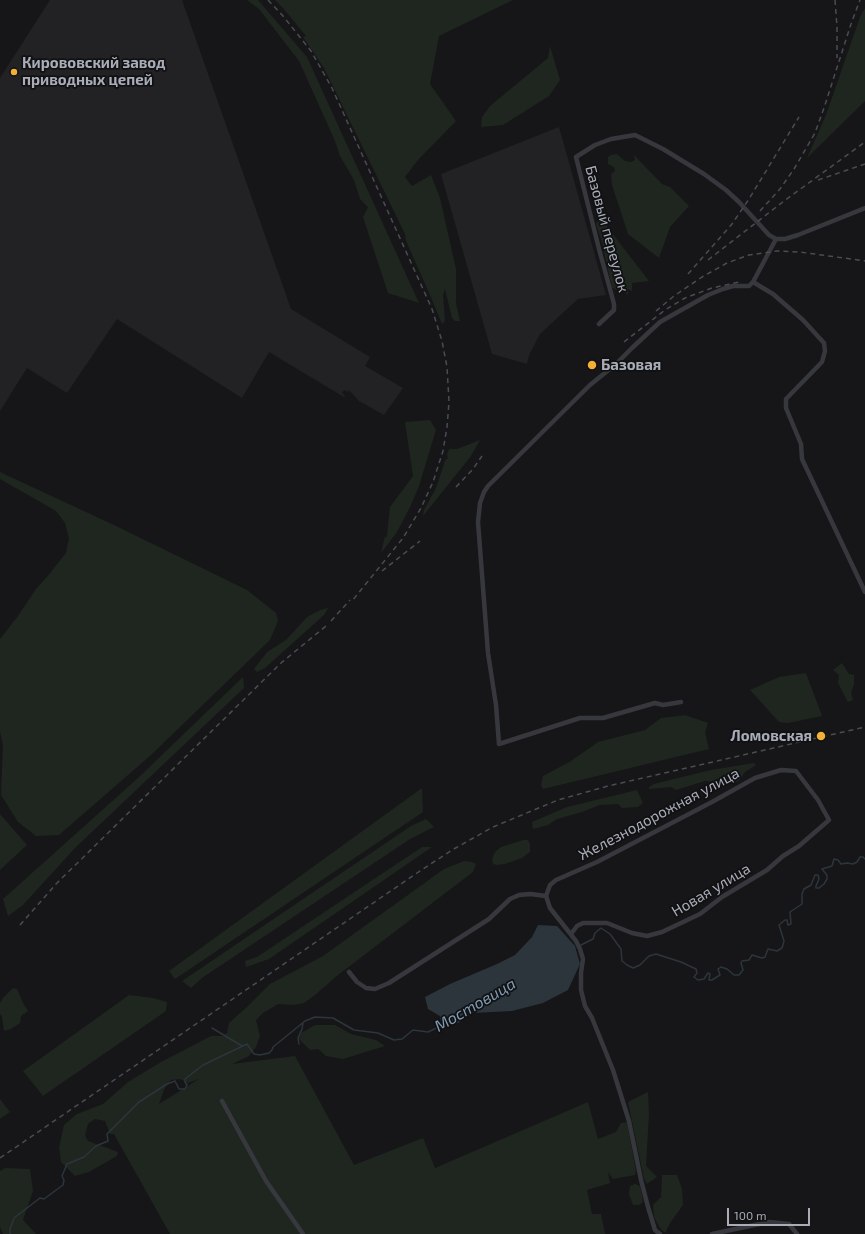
<!DOCTYPE html>
<html>
<head>
<meta charset="utf-8">
<style>
	body { margin:0 }
	#map { position:relative; width:865px; height:1234px; overflow:hidden; background:#161618; font-family:"Exo 2",sans-serif }
	canvas { display:block }
	.scale { position:absolute; left:727px; top:1208px; width:83px; height:18px; box-sizing:border-box; border:2px solid #a8adb8; border-top:0; padding-left:5px; font-size:12px; line-height:14px; white-space:nowrap; color:#a8adb8; -webkit-text-stroke:3px #111113; paint-order:stroke }
</style>
</head>
<body>
<div id="map">
<canvas width="865" height="1234"></canvas>
<div class="scale">100 m</div>
</div>
<script>
const g = document.querySelector('canvas').getContext('2d');
g.lineJoin = 'round';
function fill(path, color) { g.fillStyle = color; g.fill(path, 'evenodd'); }
const shape = rows => new Path2D(rows.map(r => 'M' + r).join(''));
function stroke(path, color, width, dash) { g.strokeStyle = color; g.lineWidth = width; g.lineCap = dash ? 'butt' : 'round'; g.setLineDash(dash || []); g.stroke(path); }
function drawText(font, color, halo, rows, align = 'center') {
  g.font = font + ' "Exo 2",sans-serif'; g.lineWidth = 3.5; g.setLineDash([]); g.textBaseline = 'middle'; g.strokeStyle = halo; g.fillStyle = color; for (const [text, x, y, turn = 0] of rows) {
    g.save(); g.translate(x, y); g.rotate((+turn || 0) * Math.PI / 180); g.textAlign = isNaN(turn) ? turn : align; if (halo) g.strokeText(text, 0, 0); g.fillText(text, 0, 0); g.restore();
  }
}
fill(shape([
	[50,0,182,0,291,309,370,357,365,366,403,388,384,415,359,401,349,390,348,392,345,390,342,392,345,396,344,397,269,352,242,398,117,319,67,393,27,368,0,411,0,78],
	[559,127,606,295,578,299,540,334,529,355,527,364,492,354,441,174]
]), '#222225');
fill(shape([
	[247,0,258,0,307,57,419,303,388,293,363,217,368,207,360,199,354,180,340,156,335,141,299,61,259,9],
	[275,0,513,0,439,36,430,84,456,121,418,160,405,177,412,186,431,175,440,198,456,269,456,303,460,321,455,321,452,318,445,289,443,295,445,321,442,324,430,295,406,241,405,234,324,68,303,37,306,36,283,8],
	[865,8,865,101,807,158,826,115,860,17],
	[550,46,560,80,549,96,503,125,481,127,482,117,490,106,548,58],
	[617,154,625,161,631,162,635,160,634,155,662,184,670,187,689,206,670,227,659,258,628,234,612,185,611,174,615,171,614,167,608,164,608,157,611,155],
	[602,220,649,281,632,283,632,291,628,289,628,295,624,291,617,290,612,288,602,242,596,224,597,222],
	[430,420,436,430,419,486,411,505,397,532,381,553,385,536,386,538,387,535,390,507,413,476,405,422],
	[480,440,471,456,423,516,424,510,436,488,445,461,446,459,448,459,447,454,449,449,457,449],
	[0,472,116,526,247,590,276,613,278,621,270,640,151,755,59,835,36,836,18,822,1,795,3,745,0,732,0,639,18,616,36,589,46,578,66,553,69,538,65,523,56,511,0,479],
	[328,608,324,615,265,668,257,672,254,669,267,652,286,640,307,617,320,610],
	[842,663,849,674,854,675,854,684,851,693,853,700,848,702,838,683,839,675,833,670],
	[806,673,822,716,788,723,779,722,750,690,779,677],
	[243,677,244,688,75,848,23,905,8,916,3,899,138,778],
	[685,715,708,723,705,732,709,749,543,789,541,785,543,776,571,761,598,742,645,730,661,718],
	[754,763,756,765,745,772,739,781,728,783,705,781,676,790,671,787,649,789,649,787,654,784,670,780,711,770],
	[422,788,423,812,175,979,169,971],
	[637,790,643,803,638,807,622,808,618,804,600,805,582,812,557,819,548,825,533,829,532,822,567,807],
	[0,814,27,845,0,870],
	[426,819,434,827,410,839,202,978,191,988,182,981,411,826],
	[523,840,528,840,530,844,530,852,522,858,505,864,497,865,493,864,492,859,495,852,501,847],
	[422,847,432,847,269,959,246,967,245,961,257,957],
	[464,861,472,862,476,864,473,872,338,975,315,995,304,1003,293,1005,278,1004,263,1013,256,1020,260,1036,256,1047,249,1056,232,1064,295,1056,354,1165,423,1138,435,1168,588,1102,598,1139,616,1132,621,1123,627,1122,636,1171,635,1175,613,1179,608,1172,610,1183,587,1190,592,1214,601,1214,605,1234,170,1234,114,1134,110,1134,105,1121,95,1119,88,1124,85,1135,88,1141,118,1152,117,1156,89,1172,75,1176,61,1162,59,1147,64,1125,77,1114,103,1104,128,1082,161,1062,211,1036,223,1036,227,1033,229,1023,248,1006,270,984,323,956,444,869],
	[180,1079,188,1083,199,1079,159,1104,164,1090,168,1083,171,1080],
	[13,988,17,989,23,1003,28,1011,21,1016,20,1023,11,1029,4,1031,2,1017,0,1014,0,1003,3,998],
	[129,995,153,998,167,1002,166,1011,43,1096,23,1071],
	[315,1025,335,1025,351,1034,376,1040,385,1046,343,1059,326,1056,318,1049,310,1050,299,1039,301,1033],
	[648,1092,649,1114,646,1166,657,1177,647,1184,644,1179,628,1102],
	[0,1099,10,1112,0,1119],
	[5,1168,30,1169,33,1191,23,1220,36,1234,3,1234,0,1227,0,1171],
	[662,1175,677,1175,682,1189,683,1205,670,1223,665,1233,660,1228,654,1217,653,1205,661,1197],
	[635,1184,640,1186,642,1195,643,1202,639,1205,633,1205,629,1194,630,1186]
]), '#1e261f');
fill(shape([
	[538,925,557,926,575,946,580,964,568,990,543,1003,512,1011,473,1013,458,1023,441,1026,440,1016,428,1009,425,997,450,984,497,964,515,955,532,937]
]), '#2c353c');
stroke(shape([
	[581,945,593,939,595,933,601,928,610,934,621,949,622,961,627,965,633,968,640,965,649,956,656,954,681,962,696,969,697,973,694,977,698,980,704,979,708,973,710,974,709,980,712,980,720,975,718,969,721,967,727,969,734,975,739,975,743,970,741,963,742,961,749,960,752,955,762,958,765,957,768,949,777,951,782,948,784,941,779,925,785,920,787,920,788,925,791,924,790,912,802,904,802,894,804,889,811,885,815,875,818,875,819,879,816,886,816,888,819,888,824,884,827,879,827,875,822,869,832,866,834,859,838,860,841,864,847,863,853,864,857,862,860,857,863,857,865,859],
	[212,1028,242,1046],
	[299,1044,298,1038,302,1029,303,1023],
	[10,1234,10,1229,14,1218,40,1198,44,1199,63,1185,64,1180,62,1176,67,1164,84,1157,96,1146,108,1141,107,1134,139,1102,167,1084,175,1081,179,1089,185,1089,187,1085,185,1082,185,1079,203,1065,247,1044,254,1054,260,1055,269,1053,272,1050,273,1047,305,1021,315,1017,333,1018,354,1030,378,1033,394,1040,402,1039,413,1030,428,1032,441,1026]
]), '#2c353c', 1.5);
stroke(shape([
	[753,282,773,294,803,320,824,343,825,351,822,362,786,399,786,408,801,444,802,459,865,592],
	[599,324,614,310,614,304,599,249,576,157,595,145,611,139,635,135,663,149,704,174,726,190,739,202,769,235,776,239,785,239,798,235,865,208],
	[681,702,663,705,655,703,603,718,580,718,499,744,496,705,488,653,478,522,480,503,484,492,488,486,590,385,616,364,632,348,660,322,708,295,723,289,733,286,749,286,753,282,776,239],
	[571,934,577,926,583,923,607,923,632,933,647,936,662,932,700,914,722,897,767,870,783,856,799,846,829,820,818,800,796,771,781,770,755,778,712,802,597,862,556,880,550,885,546,896,550,908,576,941,580,949,583,959,581,973,581,990,585,1006,592,1018,613,1070,629,1121,641,1180,648,1207,655,1230,660,1234],
	[349,972,357,982,366,988,375,989,389,983,489,919,510,899,519,895,530,894,546,896],
	[222,1101,266,1181,303,1234],
	[712,1234,769,1222,789,1224,797,1234]
]), '#37383d', 4.5);
stroke(shape([
	[268,0,283,16,311,51,332,88,432,309,442,341,447,367,449,402,447,427,443,451,433,482,421,508,403,538,352,601],
	[835,0,837,27,837,58],
	[818,180,865,164],
	[760,211,780,189,794,169,815,133,824,108,851,24,860,0],
	[708,260,784,201,865,142],
	[688,274,732,224,749,199,799,117],
	[656,311,674,296,702,277,727,263,749,255,777,251,800,252,865,261],
	[624,342,665,310,685,298,712,288,739,282],
	[456,487,473,469,482,456],
	[382,571,420,541],
	[331,621,350,600],
	[20,925,56,884,281,663,326,626],
	[0,1158,417,873,452,850,493,827,558,800,608,786,865,727]
]), '#4a4c52', 1.5, [5, 4]);
for (const [x, y, r, color] of [
	[14,72,4,"#f2b134"],
	[592,365,5,"#f2b134"],
	[821,736,5,"#f2b134"]
]) { const dot = new Path2D(); dot.arc(x, y, r, 0, 2 * Math.PI); g.fillStyle = color; g.fill(dot); stroke(dot, '#111113', 1.5); }
drawText('bold 15px', '#a8adb8', '#111113', [
	["Кирововский завод",22,63],
	["приводных цепей",22,80],
	["Базовая",601,365],
	["Ломовская",812,736,"right"]
], 'left');
drawText('15px', '#a8adb8', '#111113', [
	["Базовый переулок",607,229,75],
	["Железнодорожная улица",659,814,-28],
	["Новая улица",711,890,-31]
]);
drawText('italic 16px', '#7f9bb3', '#111113', [
	["Мостовица",475,1005,-30]
]);
</script>
</body>
</html>
